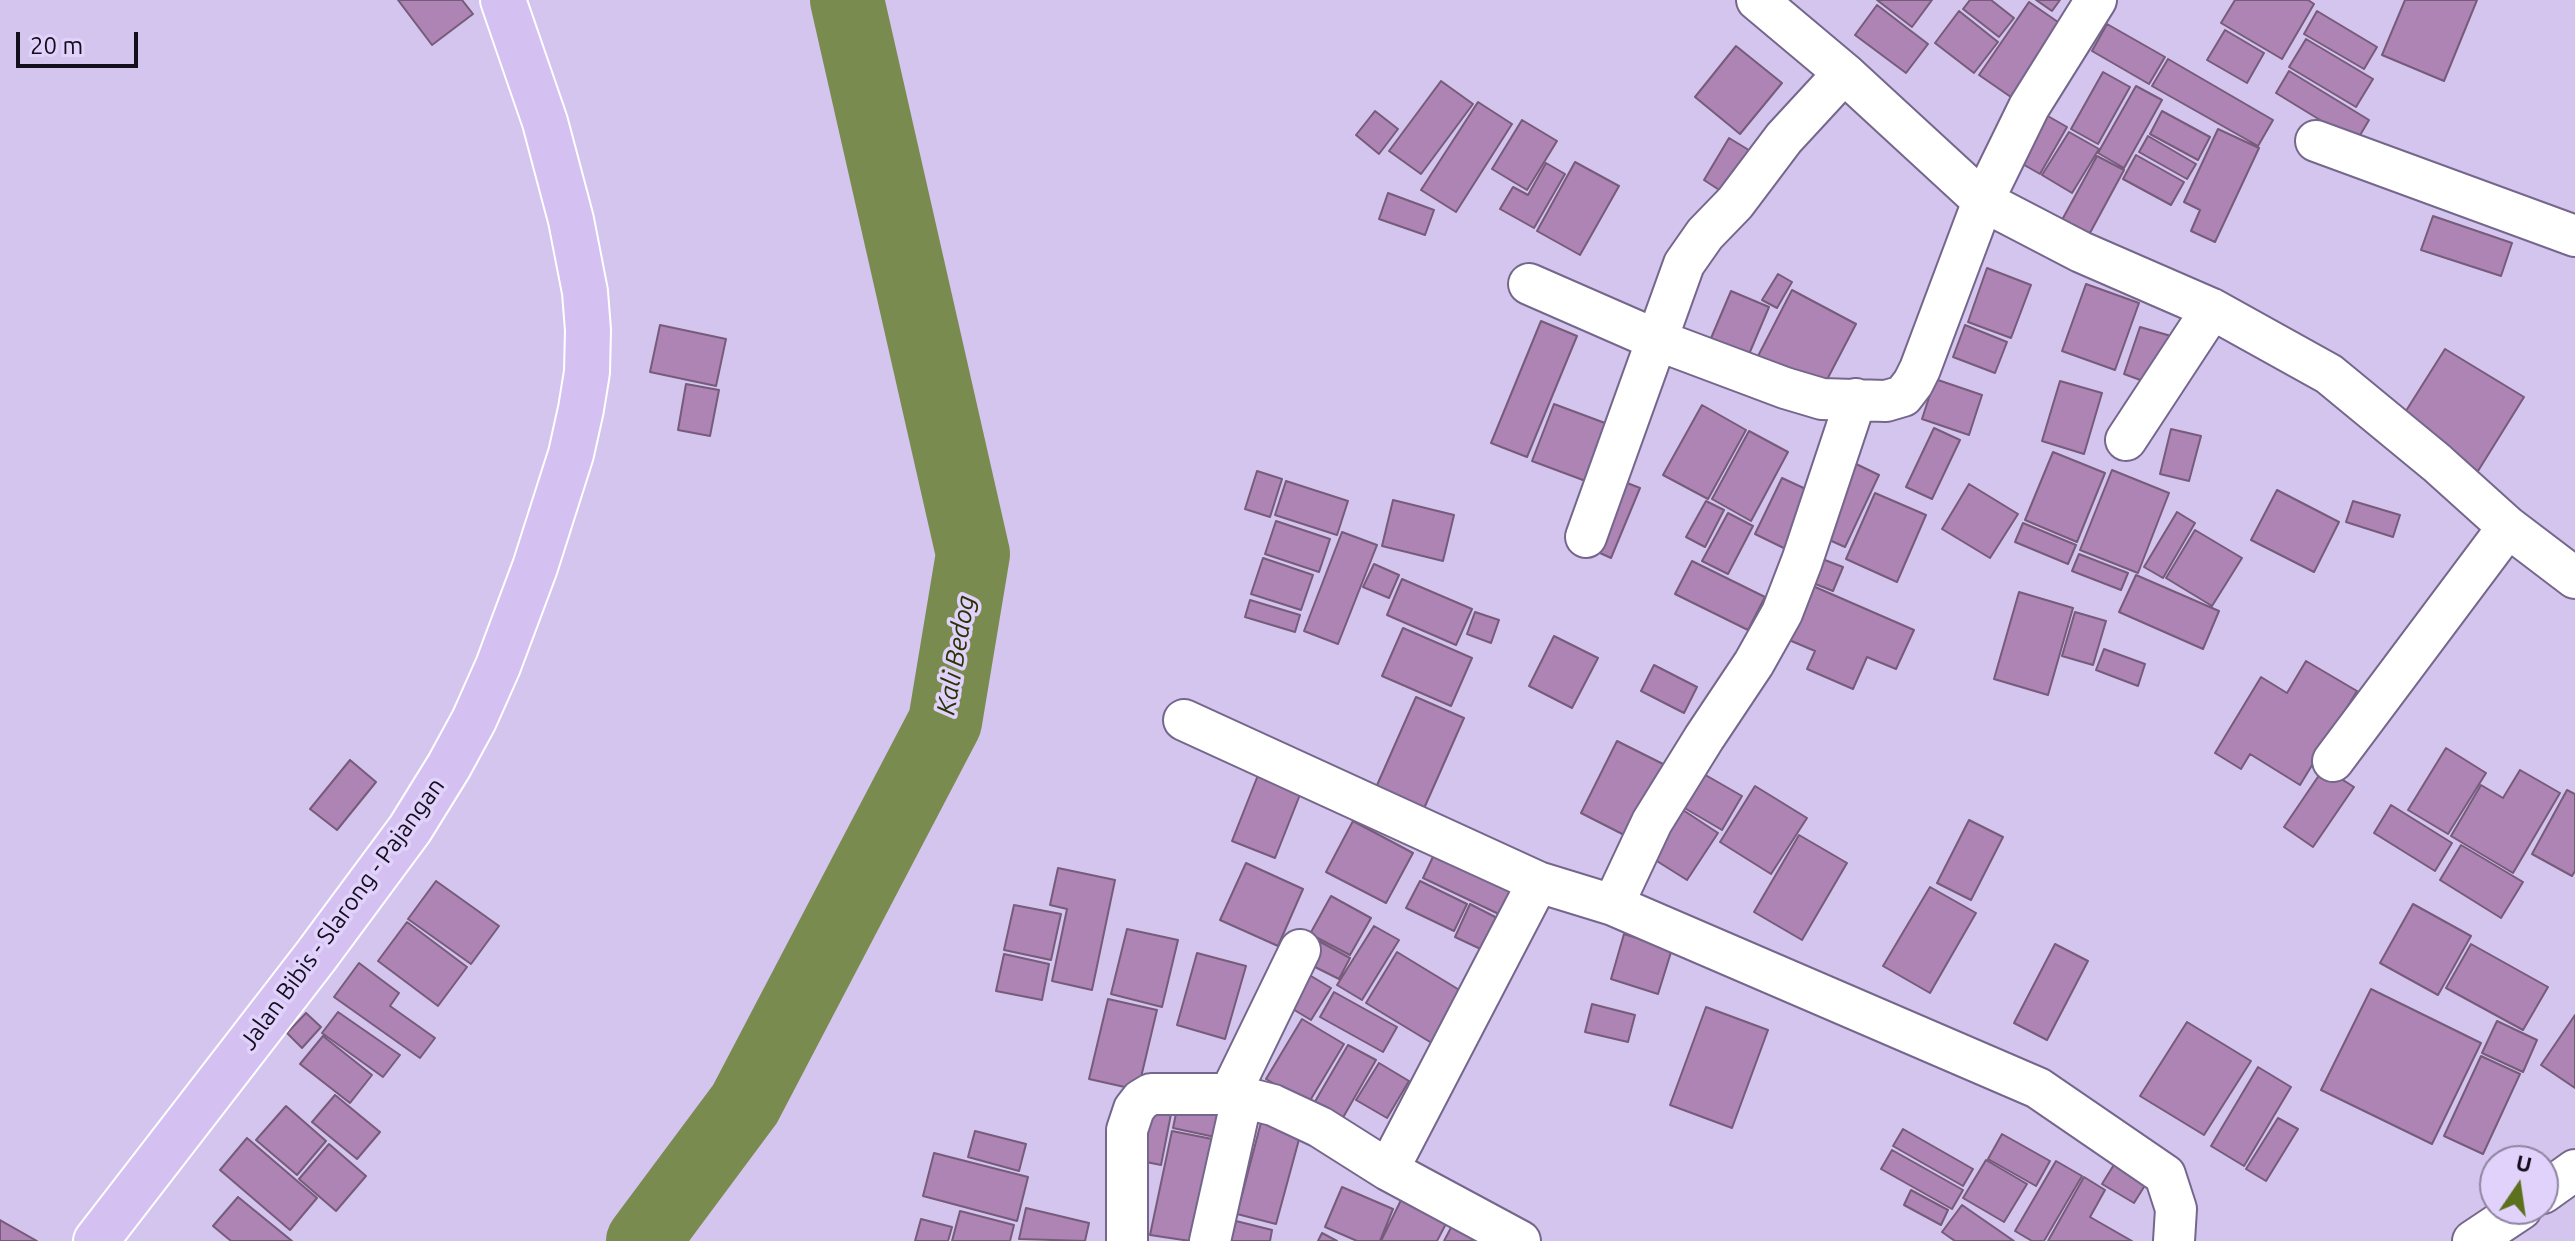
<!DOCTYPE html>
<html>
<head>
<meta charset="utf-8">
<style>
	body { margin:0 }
	#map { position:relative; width:2575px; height:1241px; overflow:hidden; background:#d4c5ee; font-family:Ubuntu,sans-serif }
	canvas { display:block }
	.north { position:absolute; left:2479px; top:1145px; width:80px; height:80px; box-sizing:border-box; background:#e1d2fb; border:2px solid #8f84a2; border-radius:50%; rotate:13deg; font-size:22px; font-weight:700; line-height:32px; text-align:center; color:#130e1c }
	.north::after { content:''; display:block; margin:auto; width:28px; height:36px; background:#5d701e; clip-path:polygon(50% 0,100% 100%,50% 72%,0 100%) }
	.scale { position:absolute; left:16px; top:32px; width:122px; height:36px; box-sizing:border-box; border:4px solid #130e1c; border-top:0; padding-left:10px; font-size:24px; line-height:28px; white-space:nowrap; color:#130e1c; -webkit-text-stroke:6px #e1d2fb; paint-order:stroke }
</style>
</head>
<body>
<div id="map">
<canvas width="2575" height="1241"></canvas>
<div class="north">U</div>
<div class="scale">20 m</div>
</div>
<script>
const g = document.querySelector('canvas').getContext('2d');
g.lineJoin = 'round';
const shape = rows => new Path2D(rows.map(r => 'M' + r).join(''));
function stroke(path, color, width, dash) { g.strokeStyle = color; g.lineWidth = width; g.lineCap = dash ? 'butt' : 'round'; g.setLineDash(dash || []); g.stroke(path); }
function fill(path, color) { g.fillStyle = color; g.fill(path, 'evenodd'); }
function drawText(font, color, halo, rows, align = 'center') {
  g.font = font + ' Ubuntu,sans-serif'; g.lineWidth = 7; g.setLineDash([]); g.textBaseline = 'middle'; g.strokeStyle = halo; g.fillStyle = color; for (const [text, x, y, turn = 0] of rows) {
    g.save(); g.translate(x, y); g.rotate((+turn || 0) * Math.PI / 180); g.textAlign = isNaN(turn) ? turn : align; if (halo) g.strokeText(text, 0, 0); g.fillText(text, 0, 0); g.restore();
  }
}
stroke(shape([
	[643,1241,745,1104,945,722,973,554,847,0]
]), '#7a8b50', 74);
const building = shape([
	[398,0,462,0,473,14,432,45,398,0],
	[1877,0,1932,0,1912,27,1877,0],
	[1970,0,1991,0,2014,18,1999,37,1963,9,1970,0],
	[2036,0,2060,0,2052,11,2036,0],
	[2235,0,2308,0,2314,4,2282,59,2221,23,2235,0],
	[2405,0,2477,0,2444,81,2382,55,2405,0],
	[2029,2,2071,31,2021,104,1979,75,2029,2],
	[1877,5,1928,44,1906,73,1855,35,1877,5],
	[1959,11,1998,42,1974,73,1935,43,1959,11],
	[2317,11,2377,47,2364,69,2304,34,2317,11],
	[2107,24,2165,57,2149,84,2092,51,2107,24],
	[2225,30,2264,53,2247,83,2207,60,2225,30],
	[2306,39,2373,79,2356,107,2289,67,2306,39],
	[1736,46,1782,83,1740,134,1695,97,1736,46],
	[2168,59,2273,120,2258,146,2152,86,2168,59],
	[2289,71,2369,120,2356,142,2276,93,2289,71],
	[2103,72,2130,87,2098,144,2071,129,2103,72],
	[1441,81,1473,104,1421,174,1389,151,1441,81],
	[2136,86,2162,100,2124,168,2098,153,2136,86],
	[1478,102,1512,124,1456,212,1421,190,1478,102],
	[1375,111,1398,129,1379,154,1356,135,1375,111],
	[2039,111,2067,127,2040,174,2012,158,2039,111],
	[2162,111,2210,137,2198,160,2150,134,2162,111],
	[1522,120,1557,141,1527,190,1492,169,1522,120],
	[2218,129,2259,148,2215,242,2191,231,2200,210,2184,202,2218,129],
	[2069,132,2099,149,2072,193,2042,175,2069,132],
	[2148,136,2196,164,2187,179,2139,152,2148,136],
	[1729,138,1757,155,1730,197,1704,180,1729,138],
	[2136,155,2184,182,2171,205,2123,179,2136,155],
	[2097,156,2124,170,2084,244,2057,229,2097,156],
	[1575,162,1619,186,1580,255,1537,231,1575,162],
	[1546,163,1565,174,1534,228,1500,209,1513,187,1528,195,1546,163],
	[1388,193,1434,210,1425,235,1379,219,1388,193],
	[2433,216,2512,243,2501,276,2421,250,2433,216],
	[1987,268,2031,285,2011,338,1968,322,1987,268],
	[1778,274,1792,282,1777,308,1762,300,1778,274],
	[2086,284,2139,303,2115,370,2062,351,2086,284],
	[1792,290,1856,324,1820,393,1756,360,1792,290],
	[1731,291,1769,307,1744,366,1706,350,1731,291],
	[1541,321,1577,336,1527,457,1491,443,1541,321],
	[660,325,726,339,716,386,650,372,660,325],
	[1965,325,2007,342,1995,373,1953,357,1965,325],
	[2140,327,2171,336,2154,385,2124,374,2140,327],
	[2445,349,2524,397,2478,471,2399,422,2445,349],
	[1935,379,1982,395,1969,435,1922,419,1935,379],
	[2060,381,2102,393,2084,454,2042,441,2060,381],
	[686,384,719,390,710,436,678,430,686,384],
	[1554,404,1613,426,1591,483,1532,461,1554,404],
	[1702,405,1746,430,1708,499,1663,475,1702,405],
	[1934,428,1960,440,1932,499,1906,487,1934,428],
	[2171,429,2201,436,2189,481,2160,474,2171,429],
	[1749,431,1788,452,1751,521,1712,499,1749,431],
	[2053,452,2105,473,2077,542,2025,520,2053,452],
	[1852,462,1879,475,1845,547,1818,535,1852,462],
	[2112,470,2169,493,2138,573,2080,550,2112,470],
	[1257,471,1282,479,1270,517,1245,509,1257,471],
	[1782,478,1821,496,1794,553,1755,534,1782,478],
	[1617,479,1640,488,1611,558,1589,548,1617,479],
	[1286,481,1348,501,1337,535,1275,515,1286,481],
	[1969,484,2018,514,1990,558,1942,529,1969,484],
	[2277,490,2339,522,2314,572,2251,540,2277,490],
	[1875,493,1926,515,1897,582,1846,559,1875,493],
	[1393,500,1454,515,1443,561,1382,546,1393,500],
	[1706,501,1724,510,1705,547,1686,537,1706,501],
	[2353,501,2400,515,2393,537,2346,522,2353,501],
	[2177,512,2195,523,2163,578,2144,567,2177,512],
	[1728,513,1753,526,1728,574,1702,561,1728,513],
	[1276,521,1330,539,1319,572,1265,554,1276,521],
	[2023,523,2076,545,2068,564,2015,542,2023,523],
	[2195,530,2242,558,2212,606,2166,578,2195,530],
	[1342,532,1377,545,1338,644,1304,631,1342,532],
	[2079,554,2128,573,2121,590,2072,571,2079,554],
	[1817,557,1843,567,1833,591,1808,581,1817,557],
	[1263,558,1313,575,1301,610,1251,594,1263,558],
	[1692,561,1765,597,1748,630,1675,594,1692,561],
	[1374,564,1399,575,1389,598,1363,587,1374,564],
	[2136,575,2219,611,2203,649,2119,612,2136,575],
	[1402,579,1472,609,1456,645,1387,615,1402,579],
	[1806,583,1914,630,1896,669,1867,657,1853,689,1807,669,1815,651,1782,637,1806,583],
	[2019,592,2073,608,2048,695,1994,679,2019,592],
	[1250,600,1300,615,1295,632,1245,617,1250,600],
	[1475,612,1499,620,1491,643,1467,634,1475,612],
	[2075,612,2106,621,2093,665,2062,656,2075,612],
	[1403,628,1472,658,1451,706,1382,676,1403,628],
	[1554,636,1598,658,1572,708,1529,686,1554,636],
	[2104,649,2145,664,2138,686,2096,670,2104,649],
	[2306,661,2357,691,2300,785,2250,754,2241,769,2215,753,2261,677,2287,693,2306,661],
	[1654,665,1697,687,1684,713,1641,691,1654,665],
	[1416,697,1464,718,1418,822,1370,801,1416,697],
	[1617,741,1671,768,1634,840,1581,813,1617,741],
	[2446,748,2486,773,2448,834,2408,810,2446,748],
	[350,760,376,782,337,830,310,809,350,760],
	[2324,768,2354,787,2313,847,2284,827,2324,768],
	[1695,769,1742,796,1722,830,1676,803,1695,769],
	[1260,770,1303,787,1275,858,1232,841,1260,770],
	[2520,770,2560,793,2513,873,2451,836,2481,785,2503,798,2520,770],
	[1755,786,1807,818,1771,874,1720,842,1755,786],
	[2567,790,2575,794,2575,871,2572,876,2532,854,2567,790],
	[2391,805,2452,843,2435,871,2374,833,2391,805],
	[1683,810,1718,833,1687,880,1652,858,1683,810],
	[1969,820,2003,837,1971,900,1937,883,1969,820],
	[1353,821,1413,853,1386,903,1326,872,1353,821],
	[1799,835,1847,863,1802,940,1754,912,1799,835],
	[1439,844,1521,883,1505,917,1423,878,1439,844],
	[2461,845,2523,882,2501,918,2440,880,2461,845],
	[1246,863,1303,889,1278,946,1220,920,1246,863],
	[1058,868,1115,880,1092,990,1052,981,1067,909,1050,905,1058,868],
	[436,881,499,926,471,964,408,919,436,881],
	[1420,881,1467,904,1454,931,1406,908,1420,881],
	[1930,887,1976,913,1930,993,1883,966,1930,887],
	[1331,896,1371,918,1350,955,1310,934,1331,896],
	[1470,904,1503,921,1487,952,1455,937,1470,904],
	[2413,904,2471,936,2438,995,2380,963,2413,904],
	[1014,905,1061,914,1051,960,1004,950,1014,905],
	[407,922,467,967,438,1006,378,961,407,922],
	[1374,926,1399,940,1362,1000,1337,985,1374,926],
	[1127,929,1178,940,1162,1007,1111,994,1127,929],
	[1624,934,1672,949,1658,994,1611,979,1624,934],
	[1313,938,1350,958,1339,979,1301,960,1313,938],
	[2055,944,2088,961,2047,1040,2014,1023,2055,944],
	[2471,944,2548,987,2523,1030,2446,988,2471,944],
	[1397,952,1466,994,1435,1045,1366,1003,1397,952],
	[1197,953,1246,966,1225,1039,1177,1025,1197,953],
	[1004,954,1049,964,1042,1000,996,991,1004,954],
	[359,963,399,993,390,1006,435,1038,420,1058,334,997,359,963],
	[1301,970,1331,988,1311,1020,1281,1002,1301,970],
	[2371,989,2481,1043,2432,1144,2321,1090,2371,989],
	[1334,992,1397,1027,1383,1052,1320,1017,1334,992],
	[1108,999,1157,1010,1138,1090,1089,1079,1108,999],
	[1592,1004,1635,1015,1628,1042,1585,1032,1592,1004],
	[1706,1007,1768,1030,1732,1128,1670,1105,1706,1007],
	[338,1012,400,1055,383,1077,322,1033,338,1012],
	[306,1013,321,1027,302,1048,287,1033,306,1013],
	[2575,1015,2575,1088,2541,1065,2575,1015],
	[1302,1019,1344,1044,1308,1104,1266,1079,1302,1019],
	[2497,1021,2537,1040,2523,1072,2482,1053,2497,1021],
	[2187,1022,2251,1061,2204,1135,2140,1096,2187,1022],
	[323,1036,372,1075,350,1103,300,1064,323,1036],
	[1348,1045,1376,1060,1341,1121,1313,1105,1348,1045],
	[2481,1056,2520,1074,2483,1154,2444,1136,2481,1056],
	[1379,1063,1409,1081,1387,1118,1356,1100,1379,1063],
	[2258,1067,2291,1087,2244,1166,2211,1146,2258,1067],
	[335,1095,380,1132,357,1159,312,1122,335,1095],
	[1148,1099,1173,1104,1161,1165,1136,1160,1148,1099],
	[1179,1099,1230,1110,1224,1139,1173,1128,1179,1099],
	[286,1106,326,1141,297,1175,256,1140,286,1106],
	[1264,1111,1304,1121,1276,1224,1237,1214,1264,1111],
	[2278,1118,2298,1129,2266,1181,2246,1169,2278,1118],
	[1903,1129,1973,1169,1963,1186,1893,1146,1903,1129],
	[975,1131,1026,1144,1019,1171,968,1157,975,1131],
	[1172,1131,1212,1139,1190,1241,1150,1235,1172,1131],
	[2002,1134,2050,1161,2036,1186,1988,1159,2002,1134],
	[247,1138,317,1198,290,1230,220,1170,247,1138],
	[329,1144,366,1176,336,1211,299,1179,329,1144],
	[1892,1150,1963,1190,1952,1209,1881,1169,1892,1150],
	[934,1153,1028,1177,1017,1221,923,1196,934,1153],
	[1986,1160,2027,1184,2004,1222,1963,1198,1986,1160],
	[2056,1161,2082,1176,2044,1241,2032,1241,2015,1231,2056,1161],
	[2115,1163,2147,1182,2134,1203,2102,1184,2115,1163],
	[2084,1177,2105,1190,2090,1217,2132,1241,2048,1241,2084,1177],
	[1342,1187,1393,1209,1380,1241,1357,1241,1325,1227,1342,1187],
	[1911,1190,1948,1210,1941,1225,1904,1205,1911,1190],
	[1404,1194,1450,1216,1437,1241,1381,1241,1404,1194],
	[238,1197,292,1241,231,1241,213,1226,238,1197],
	[1962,1205,2014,1241,1955,1241,1942,1232,1962,1205],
	[1026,1208,1089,1223,1085,1241,1019,1239,1026,1208],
	[960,1211,1014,1225,1010,1241,952,1241,960,1211],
	[921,1219,952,1227,948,1241,915,1241,921,1219],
	[0,1220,37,1241,0,1241,0,1220],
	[1236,1221,1272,1230,1270,1241,1231,1241,1236,1221],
	[1454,1222,1490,1241,1444,1241,1454,1222],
	[1322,1233,1337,1241,1318,1241,1322,1233]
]);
fill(building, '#ad84b4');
stroke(building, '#765b7a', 2);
const minor = shape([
	[1757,0,1844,73,1983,201,2081,252,2212,309,2329,374,2437,463,2508,527,2575,578],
	[2316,141,2575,236],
	[1529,284,1657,340,1785,388,1822,399,1886,401,1903,396,1913,383,1920,369,1983,201,2029,107,2096,0],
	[2126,440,2212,309],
	[1586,537,1684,264,1705,234,1735,203,1784,138,1844,73],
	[1184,720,1538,882],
	[2333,761,2508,527],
	[1613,905,1652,822,1704,738,1754,663,1782,613,1802,561,1856,399],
	[1230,1094,1273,1105,1320,1127,1388,1170,1520,1241],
	[1388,1170,1538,882,1613,905,2038,1088,2165,1175,2176,1209,2174,1241],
	[2543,1193,2575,1170],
	[1127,1241,1127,1130,1134,1109,1141,1100,1151,1094,1230,1094,1300,950],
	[1210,1241,1242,1098],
	[2473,1241,2521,1209]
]);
const major = shape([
	[96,1241,316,956,410,829,449,766,474,720,498,666,535,567,571,454,581,409,587,372,588,330,585,292,571,220,545,122,503,0]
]);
stroke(minor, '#75678c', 44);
stroke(major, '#fff', 48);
stroke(minor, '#fff', 40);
stroke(major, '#d4c1f2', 44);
drawText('24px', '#130e1c', '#e1d2fb', [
	["Jalan Bibis - Slarong - Pajangan",342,914,-54]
]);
drawText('italic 26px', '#293304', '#e1d2fb', [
	["Kali Bedog",956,655,-80]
]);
</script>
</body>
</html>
